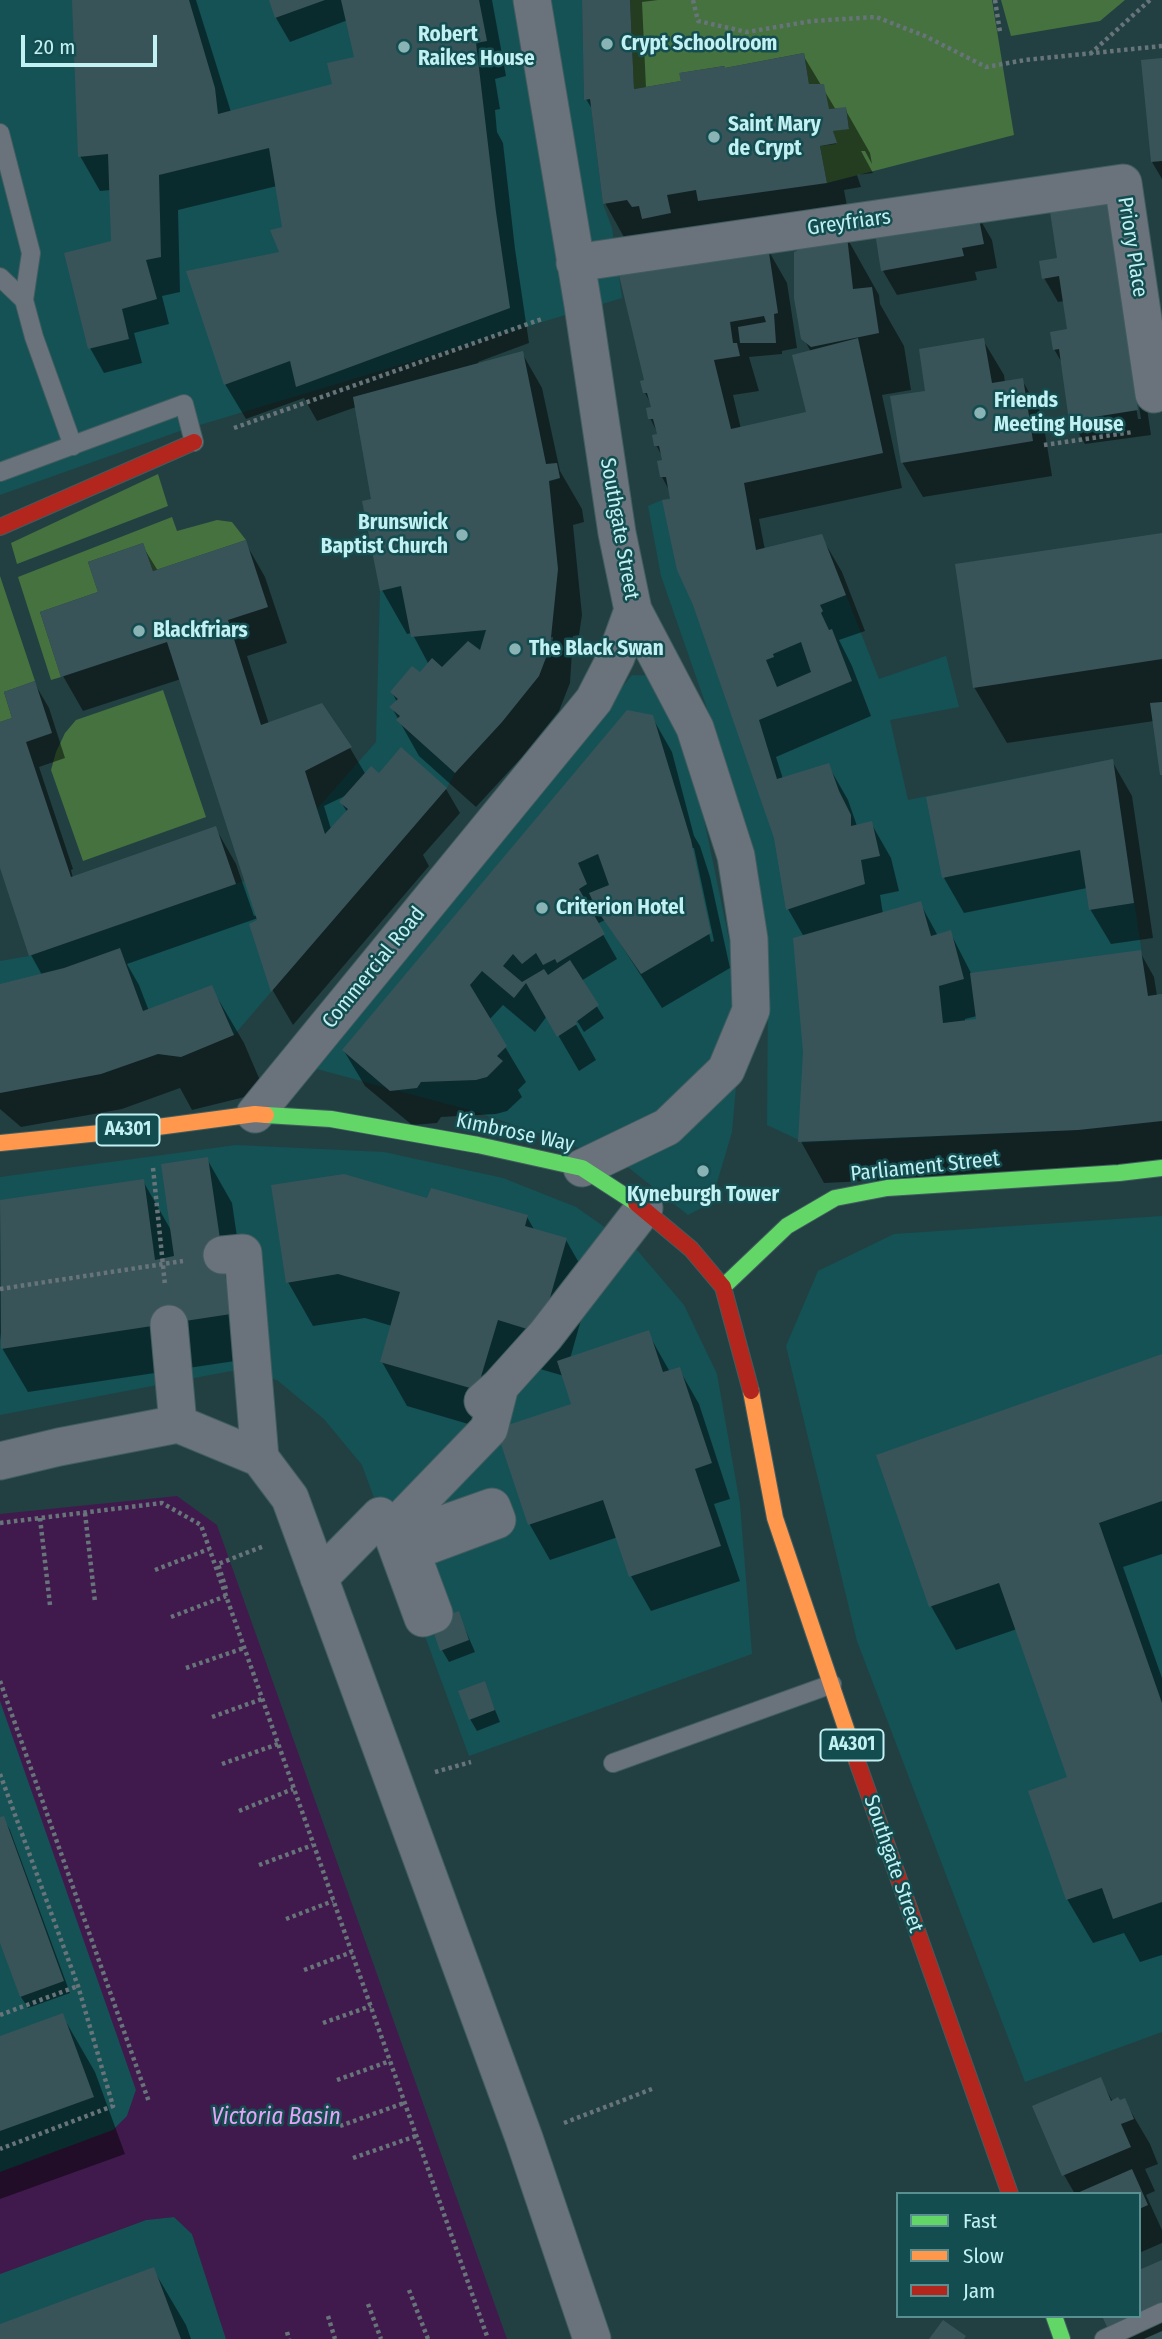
<!DOCTYPE html>
<html>
<head>
<meta charset="utf-8">
<style>
	body { margin:0 }
	#map { position:relative; width:1162px; height:2339px; overflow:hidden; background:#224042; font-family:"Fira Sans Condensed",sans-serif }
	canvas { display:block }
	.legend { position:absolute; left:896px; top:2192px; width:245px; height:126px; box-sizing:border-box; background:#144d50; border:2px solid #5a8f91; margin:0; padding:9px 12px; list-style:none; font-size:21px; color:#c2f1f3 }
	.legend li { display:flex; align-items:center; gap:14px; height:35px }
	.legend b { width:35px; border:2px solid #5a8f91 }
	.scale { position:absolute; left:21px; top:35px; width:136px; height:32px; box-sizing:border-box; border:4px solid #c2f1f3; border-top:0; padding-left:9px; font-size:21px; line-height:24px; white-space:nowrap; color:#c2f1f3; -webkit-text-stroke:5px #144d50; paint-order:stroke }
</style>
</head>
<body>
<div id="map">
<canvas width="1162" height="2339"></canvas>
<ul class="legend">
<li><b style="height:9px;background:#63d668"></b>Fast</li>
<li><b style="height:9px;background:#ff974d"></b>Slow</li>
<li><b style="height:9px;background:#b3261e"></b>Jam</li>
</ul>
<div class="scale">20 m</div>
</div>
<script>
const g = document.querySelector('canvas').getContext('2d');
g.lineJoin = 'round';
function fill(path, color) { g.fillStyle = color; g.fill(path, 'evenodd'); }
const shape = rows => new Path2D(rows.map(r => 'M' + r).join(''));
function stroke(path, color, width, dash) { g.strokeStyle = color; g.lineWidth = width; g.lineCap = dash ? 'butt' : 'round'; g.setLineDash(dash || []); g.stroke(path); }
function drawText(font, color, halo, rows, align = 'center') {
  g.font = font + ' "Fira Sans Condensed",sans-serif'; g.lineWidth = 5; g.setLineDash([]); g.textBaseline = 'middle'; g.strokeStyle = halo; g.fillStyle = color; for (const [text, x, y, turn = 0] of rows) {
    g.save(); g.translate(x, y); g.rotate((+turn || 0) * Math.PI / 180); g.textAlign = isNaN(turn) ? turn : align; if (halo) g.strokeText(text, 0, 0); g.fillText(text, 0, 0); g.restore();
  }
}
fill(shape([
	[0,0,582,0,584,99,590,99,603,204,612,228,622,298,180,431,0,495],
	[523,351,546,464,557,463,560,478,549,482,552,630,550,647,539,676,502,722,455,773,447,788,234,1035,181,1057,158,1054,101,1074,0,1093,0,961,29,956,244,881,317,809,376,742,380,591,371,499,353,397],
	[744,483,756,550,822,534,879,679,946,656,959,707,890,720,908,800,1113,759,1148,995,1162,994,1162,1121,1078,1130,801,1143,797,1139,767,1125,768,996,758,871,725,760,661,576,648,506,662,500],
	[632,675,659,676,679,699,743,1007,732,1132,711,1203,688,1215,629,1168,559,1140,470,1110,313,1068],
	[236,1145,384,1152,503,1178,576,1207,637,1250,684,1305,717,1374,740,1504,752,1654,469,1756,362,1465,324,1419,277,1380,231,1371,0,1415,0,1177],
	[1162,1216,1162,2032,1025,2082,857,1641,786,1346,818,1271,894,1234],
	[0,1686,136,2090,127,2116,113,2130,0,2172],
	[174,2217,192,2234,226,2339,0,2339,0,2274,146,2220]
]), '#145255');
fill(shape([
	[630,0,992,0,1014,135,827,183,820,146,836,144,833,131,849,128,846,108,829,109,809,84,804,53,725,68,724,66,680,73,681,81,634,89],
	[1001,0,1125,0,1100,21,1011,36],
	[158,474,168,506,17,564,11,543],
	[172,517,177,531,217,520,232,522,246,540,153,571,143,543,88,562,98,592,40,612,61,677,51,680,18,577],
	[0,576,35,681,4,692,12,718,0,722],
	[163,690,206,817,83,861,51,770,56,752,65,733,76,720]
]), '#45723f');
fill(shape([
	[177,1496,217,1525,507,2339,226,2339,192,2234,174,2217,146,2220,0,2274,0,2172,113,2130,127,2116,136,2090,0,1701,0,1514]
]), '#401a4d');
fill(shape([
	[74,0,196,0,231,112,334,86,356,59,348,20,290,42,276,18,271,0,492,0,506,76,495,79,500,109,495,110,497,132,503,143,515,249,529,343,478,362,479,365,522,353,542,388,560,471,582,509,584,522,573,525,582,615,579,635,573,636,570,683,559,711,522,757,476,807,419,756,392,708,397,702,392,692,420,675,429,665,412,633,407,634,382,590,374,501,356,407,317,421,304,398,246,419,225,384,282,254,284,229,277,186,178,210,180,292,162,296,169,324,134,333,142,363,104,373,90,348,115,249,111,190,100,191,80,156],
	[549,637,553,637,551,656,548,656],
	[584,0,658,0,642,2,646,88,683,83,725,69,803,55,836,110,845,109,870,153,872,164,865,151,861,151,873,173,857,175,861,187,844,190,851,227,767,248,787,283,797,348,782,351,782,354,749,357,759,391,733,395,741,429,808,414,811,352,805,341,847,238,879,295,880,304,904,346,911,390,882,395,902,488,759,519,765,550,821,536,842,572,865,631,839,640,852,666,871,716,776,757,783,779,828,765,848,800,857,826,871,823,891,858,899,891,880,895,883,914,920,903,938,936,950,932,972,975,1140,952,1154,977,1157,996,1162,996,1162,1167,824,1183,799,1138,805,1052,804,937,788,909,775,837,670,492,662,477,663,458,656,445,659,436,650,418,652,406,645,393,646,382,630,248,605,203,592,109,586,99],
	[977,1016,978,1020,965,1021,965,1019],
	[1162,59,1162,179,1152,162],
	[1105,198,1125,233,1135,329,1151,435,1085,444,1071,420,1062,363,1054,349,1069,331,1065,301,1058,302,1044,278],
	[1124,328,1127,328,1141,419,1138,419],
	[978,216,992,240,997,268,975,272,977,280,897,295,883,271],
	[983,340,1004,375,1005,383,1022,380,1042,415,1052,476,923,497,902,462,927,392],
	[1162,535,1162,774,1154,721,1007,743,974,687],
	[245,542,265,577,287,643,247,656,269,724,350,748,366,775,384,780,446,789,460,813,423,855,429,866,293,1025,273,991,251,925,260,921,258,918,127,964,139,985,149,1011,211,987,244,1043,265,1092,192,1110,180,1088,122,1109,21,1127,0,1109,0,986,42,975,31,955,0,862,0,724,14,719,35,684,49,708,65,758,39,767,73,869,71,870,73,878,216,829,236,864,254,916,257,915,181,679,83,711,63,676,100,593,142,545,158,571],
	[347,795,341,802,347,812,331,829,324,806],
	[652,717,672,752,694,836,700,846,710,877,730,968,662,1008,605,920,597,924,617,959,581,981,604,1018,584,1032,576,1019,574,1021,596,1060,579,1071,547,1016,535,1032,503,1005,489,1020,526,1082,518,1090,522,1097,507,1111,496,1114,441,1117,437,1123,412,1125,365,1086,344,1051],
	[690,848,694,848,714,941,711,942],
	[1112,761,1132,796,1153,938,1111,944,1090,909,1087,888,964,913,944,878],
	[207,1159,232,1203,255,1358,28,1392,2,1348,0,1333,0,1202,143,1181,172,1232],
	[429,1200,527,1217,535,1231,566,1240,591,1284,570,1359,648,1333,670,1372,679,1369,699,1404,730,1499,714,1504,740,1581,651,1611,631,1576,618,1537,550,1560,530,1525,499,1433,407,1406,382,1362,392,1326,365,1318,313,1326,288,1282],
	[523,1364,564,1376,573,1405,504,1428],
	[1162,1356,1162,1554,1123,1567,1162,1678,1162,1955,1140,1962,1124,1933,1093,1943,1067,1899,1069,1778,1017,1629,956,1650,931,1606],
	[458,1613,475,1652,449,1662,442,1650],
	[484,1683,500,1722,477,1731,470,1719],
	[3,1818,10,1830,70,1993,28,2008,21,1997,0,1938,0,1819],
	[62,2015,95,2072,125,2154,0,2199,0,2038],
	[1100,2079,1113,2102,1124,2100,1150,2144,1158,2164,1145,2169,1155,2191,1146,2195,1162,2230,1162,2243,1139,2253,1139,2194,1075,2194,1064,2175,1034,2107],
	[1162,2262,1162,2339,1116,2339,1139,2316],
	[153,2269,186,2325,191,2339,0,2339,0,2326]
]), '#0007');
fill(shape([
	[72,0,189,0,215,88,218,114,332,84,327,63,354,57,341,0,479,0,487,41,476,43,496,212,510,308,296,387,290,361,224,385,186,271,279,252,270,230,282,227,269,148,159,175,161,257,146,260,157,299,122,309,129,339,88,349,64,253,111,241,108,154,78,157],
	[436,51,440,64,426,67,424,54],
	[269,0,325,0,275,18],
	[582,0,630,0,634,89,681,81,679,73,725,66,725,68,804,53,809,84,824,84,829,109,846,107,849,129,833,131,837,143,820,146,827,183,698,201,696,190,667,195,671,213,642,219,639,206,632,207,627,200,603,204,590,99,584,100],
	[1162,58,1162,161,1151,162,1141,60],
	[1106,196,1138,410,1069,421,1059,349,1053,350,1050,332,1067,329,1059,276,1042,279,1039,261,1057,258,1049,205],
	[978,214,984,244,962,248,964,256,881,271,875,233],
	[847,236,853,289,872,287,879,333,811,347,801,339,794,298,794,252,797,251,796,244],
	[768,246,778,313,774,314,776,343,740,343,738,327,766,322,764,316,730,322,733,343,737,343,740,356,714,360,731,429,806,412,792,355,858,338,883,453,744,483,756,550,822,534,846,595,820,605,823,611,821,613,829,630,832,629,852,681,759,720,777,779,829,763,839,791,851,815,851,826,872,821,880,856,861,860,865,884,786,910,774,838,693,605,677,570,662,500,670,499,666,477,660,477,657,461,662,460,659,446,654,446,652,435,657,434,653,419,648,419,646,408,651,407,647,393,643,393,640,381,644,380,618,271],
	[801,642,811,672,777,687,766,660,774,657,773,654],
	[984,338,992,383,1023,378,1033,441,901,463,890,396,925,391,919,349],
	[523,351,546,464,557,463,560,478,549,481,558,569,550,647,539,676,502,722,455,773,396,720,400,716,389,707,398,699,390,692,412,666,420,672,432,658,442,667,468,641,480,650,486,630,411,637,401,586,380,591,362,501,371,499,353,397],
	[1162,533,1162,659,973,688,955,564],
	[246,540,268,607,228,620,261,725,322,703,352,747,305,771,325,834,348,809,339,802,371,766,379,773,401,747,447,788,271,992,249,924,257,920,167,642,61,677,40,612,98,592,88,562,143,543,153,571],
	[35,681,52,733,26,742,71,877,216,826,236,884,29,956,0,868,0,722,12,718,4,692],
	[1162,702,1162,775,1160,775,1150,703],
	[627,710,653,715,691,840,711,933,641,974,597,910,589,893,609,885,598,854,578,863,587,884,579,889,605,934,557,963,555,959,543,965,536,953,522,964,513,954,503,966,522,982,544,969,548,975,570,960,599,1005,576,1022,577,1024,557,1037,526,983,514,998,482,971,470,985,507,1046,497,1056,503,1061,487,1077,476,1080,421,1082,417,1088,390,1091,342,1050],
	[1113,759,1134,903,1089,910,1080,850,942,878,926,797],
	[921,901,931,936,951,930,964,979,939,986,943,1023,976,1019,970,973,1141,950,1148,996,1162,994,1162,1121,1078,1130,798,1142,803,1052,793,938],
	[120,948,143,1011,212,985,234,1035,181,1057,158,1054,101,1074,0,1093,0,984,64,968],
	[208,1157,231,1314,1,1349,0,1200,144,1179,155,1260,174,1256,161,1164],
	[344,1174,427,1198,431,1188,528,1215,525,1226,567,1238,540,1333,498,1320,477,1390,380,1362,400,1292,338,1274,286,1283,271,1185],
	[649,1330,663,1372,680,1367,712,1463,695,1469,721,1546,629,1577,603,1500,528,1525,496,1429,571,1404,557,1361],
	[1162,1354,1162,1501,1099,1523,1162,1703,1162,1902,1113,1919,1102,1888,1066,1900,1028,1791,1067,1777,999,1583,929,1607,876,1455],
	[459,1611,469,1640,440,1651,430,1621],
	[485,1681,495,1710,469,1720,458,1691],
	[4,1816,64,1981,20,1997,0,1943,0,1817],
	[63,2013,94,2097,0,2131,0,2036],
	[1101,2077,1111,2101,1118,2097,1120,2100,1125,2098,1134,2119,1121,2124,1131,2147,1062,2176,1032,2106],
	[1132,2169,1148,2205,1139,2209,1139,2194,1075,2194],
	[1162,2260,1162,2304,1139,2315,1139,2270],
	[154,2267,181,2339,0,2339,0,2324],
	[1102,2316,1136,2316,1108,2329],
	[943,2320,966,2336,964,2339,929,2339],
	[1162,2331,1162,2339,1144,2339]
]), '#385459');
const lane = shape([
	[0,133,31,253,24,300,34,337,73,446],
	[0,277,24,300],
	[0,472,184,404,194,442],
	[613,1763,832,1684],
	[1104,2339,1162,2312]
]);
const street = shape([
	[532,0,583,305,617,533,633,610,695,728,736,856,749,939,751,1010,726,1070,667,1127,582,1168],
	[575,263,1123,183,1154,394],
	[255,1114,594,700,616,657,633,610],
	[222,1255,243,1253,260,1458],
	[169,1324,178,1424],
	[483,1401,500,1386,545,1336,644,1208],
	[0,1461,59,1447,178,1424,260,1458,290,1498,524,2138,592,2339],
	[319,1578,380,1516,389,1525,423,1618,434,1614,411,1552,497,1520,492,1507,410,1536,403,1518,489,1429,500,1386]
]);
const fast = shape([
	[266,1115,331,1119,478,1145,582,1168,636,1203],
	[723,1287,787,1226,835,1198,887,1188,1119,1173,1162,1168],
	[1054,2316,1062,2339]
]);
const slow = shape([
	[0,1143,150,1128,255,1114,266,1115],
	[751,1391,775,1518,857,1761]
]);
const jam = shape([
	[0,527,194,442],
	[636,1203,691,1249,723,1287,751,1391],
	[857,1761,1010,2194]
]);
stroke(lane, '#415d5f', 20);
stroke(street, '#415d5f', 39);
stroke(fast, '#415d5f', 18);
stroke(slow, '#415d5f', 18);
stroke(jam, '#415d5f', 18);
stroke(shape([
	[693,0,698,21,747,32,812,21,876,17,925,36,986,67,1025,60,1162,46],
	[995,0,1000,32],
	[1090,54,1150,0],
	[234,428,542,319],
	[1044,445,1133,432],
	[153,1168,165,1285],
	[0,1289,183,1261],
	[85,1513,95,1602],
	[40,1518,50,1605],
	[0,1523,162,1503,201,1525,488,2339],
	[155,1570,209,1549],
	[226,1589,218,1564,264,1546],
	[171,1617,226,1596],
	[186,1668,244,1648],
	[0,1681,149,2102],
	[212,1717,262,1699],
	[222,1764,278,1744],
	[435,1772,471,1762],
	[0,1774,78,1986,113,2106,0,2149],
	[239,1811,293,1789],
	[259,1865,313,1845],
	[286,1919,333,1901],
	[304,1970,352,1952],
	[0,2015,78,1986],
	[323,2023,371,2006],
	[337,2080,390,2061],
	[564,2123,652,2089],
	[340,2126,404,2103],
	[353,2158,416,2136],
	[409,2290,428,2339],
	[368,2304,381,2339],
	[328,2316,335,2339],
	[287,2332,289,2339]
]), '#677479', 4.5, [3.5, 3.5]);
stroke(lane, '#6a737b', 18);
stroke(street, '#6a737b', 37);
stroke(fast, '#63d668', 16);
stroke(slow, '#ff974d', 16);
stroke(jam, '#b3261e', 16);
for (const [x, y, r, color] of [
	[607,44,7,"#8ab3b5"],
	[404,47,7,"#8ab3b5"],
	[714,137,7,"#8ab3b5"],
	[980,413,7,"#8ab3b5"],
	[462,535,7,"#8ab3b5"],
	[139,631,7,"#8ab3b5"],
	[515,649,7,"#8ab3b5"],
	[542,908,7,"#8ab3b5"],
	[703,1171,7,"#8ab3b5"]
]) { const dot = new Path2D(); dot.arc(x, y, r, 0, 2 * Math.PI); g.fillStyle = color; g.fill(dot); stroke(dot, '#144d50', 2.5); }
for (const [x, y, w] of [
	[128,1130,63],
	[852,1745,63]
]) { const box = new Path2D(); box.roundRect(x - w / 2, y - 15.5, w, 31, 5); g.fillStyle = '#144d50'; g.fill(box); stroke(box, '#c2f1f3', 2); }
drawText('bold 19px', '#c2f1f3', null, [
	["A4301",128,1130],
	["A4301",852,1745]
]);
drawText('bold 21px', '#c2f1f3', '#144d50', [
	["Robert",418,35],
	["Raikes House",418,59],
	["Crypt Schoolroom",621,44],
	["Saint Mary",728,125],
	["de Crypt",728,149],
	["Friends",994,401],
	["Meeting House",994,425],
	["Brunswick",448,523,"right"],
	["Baptist Church",448,547,"right"],
	["Blackfriars",153,631],
	["The Black Swan",529,649],
	["Criterion Hotel",556,908],
	["Kyneburgh Tower",703,1195,"center"]
], 'left');
drawText('21px', '#c2f1f3', '#144d50', [
	["Greyfriars",849,223,-8],
	["Priory Place",1132,247,81],
	["Southgate Street",619,529,80],
	["Commercial Road",374,968,-51],
	["Kimbrose Way",515,1133,12],
	["Parliament Street",925,1167,-6],
	["Southgate Street",893,1864,71]
]);
drawText('italic 23px', '#e7a3f8', '#144d50', [
	["Victoria Basin",276,2118]
]);
</script>
</body>
</html>
